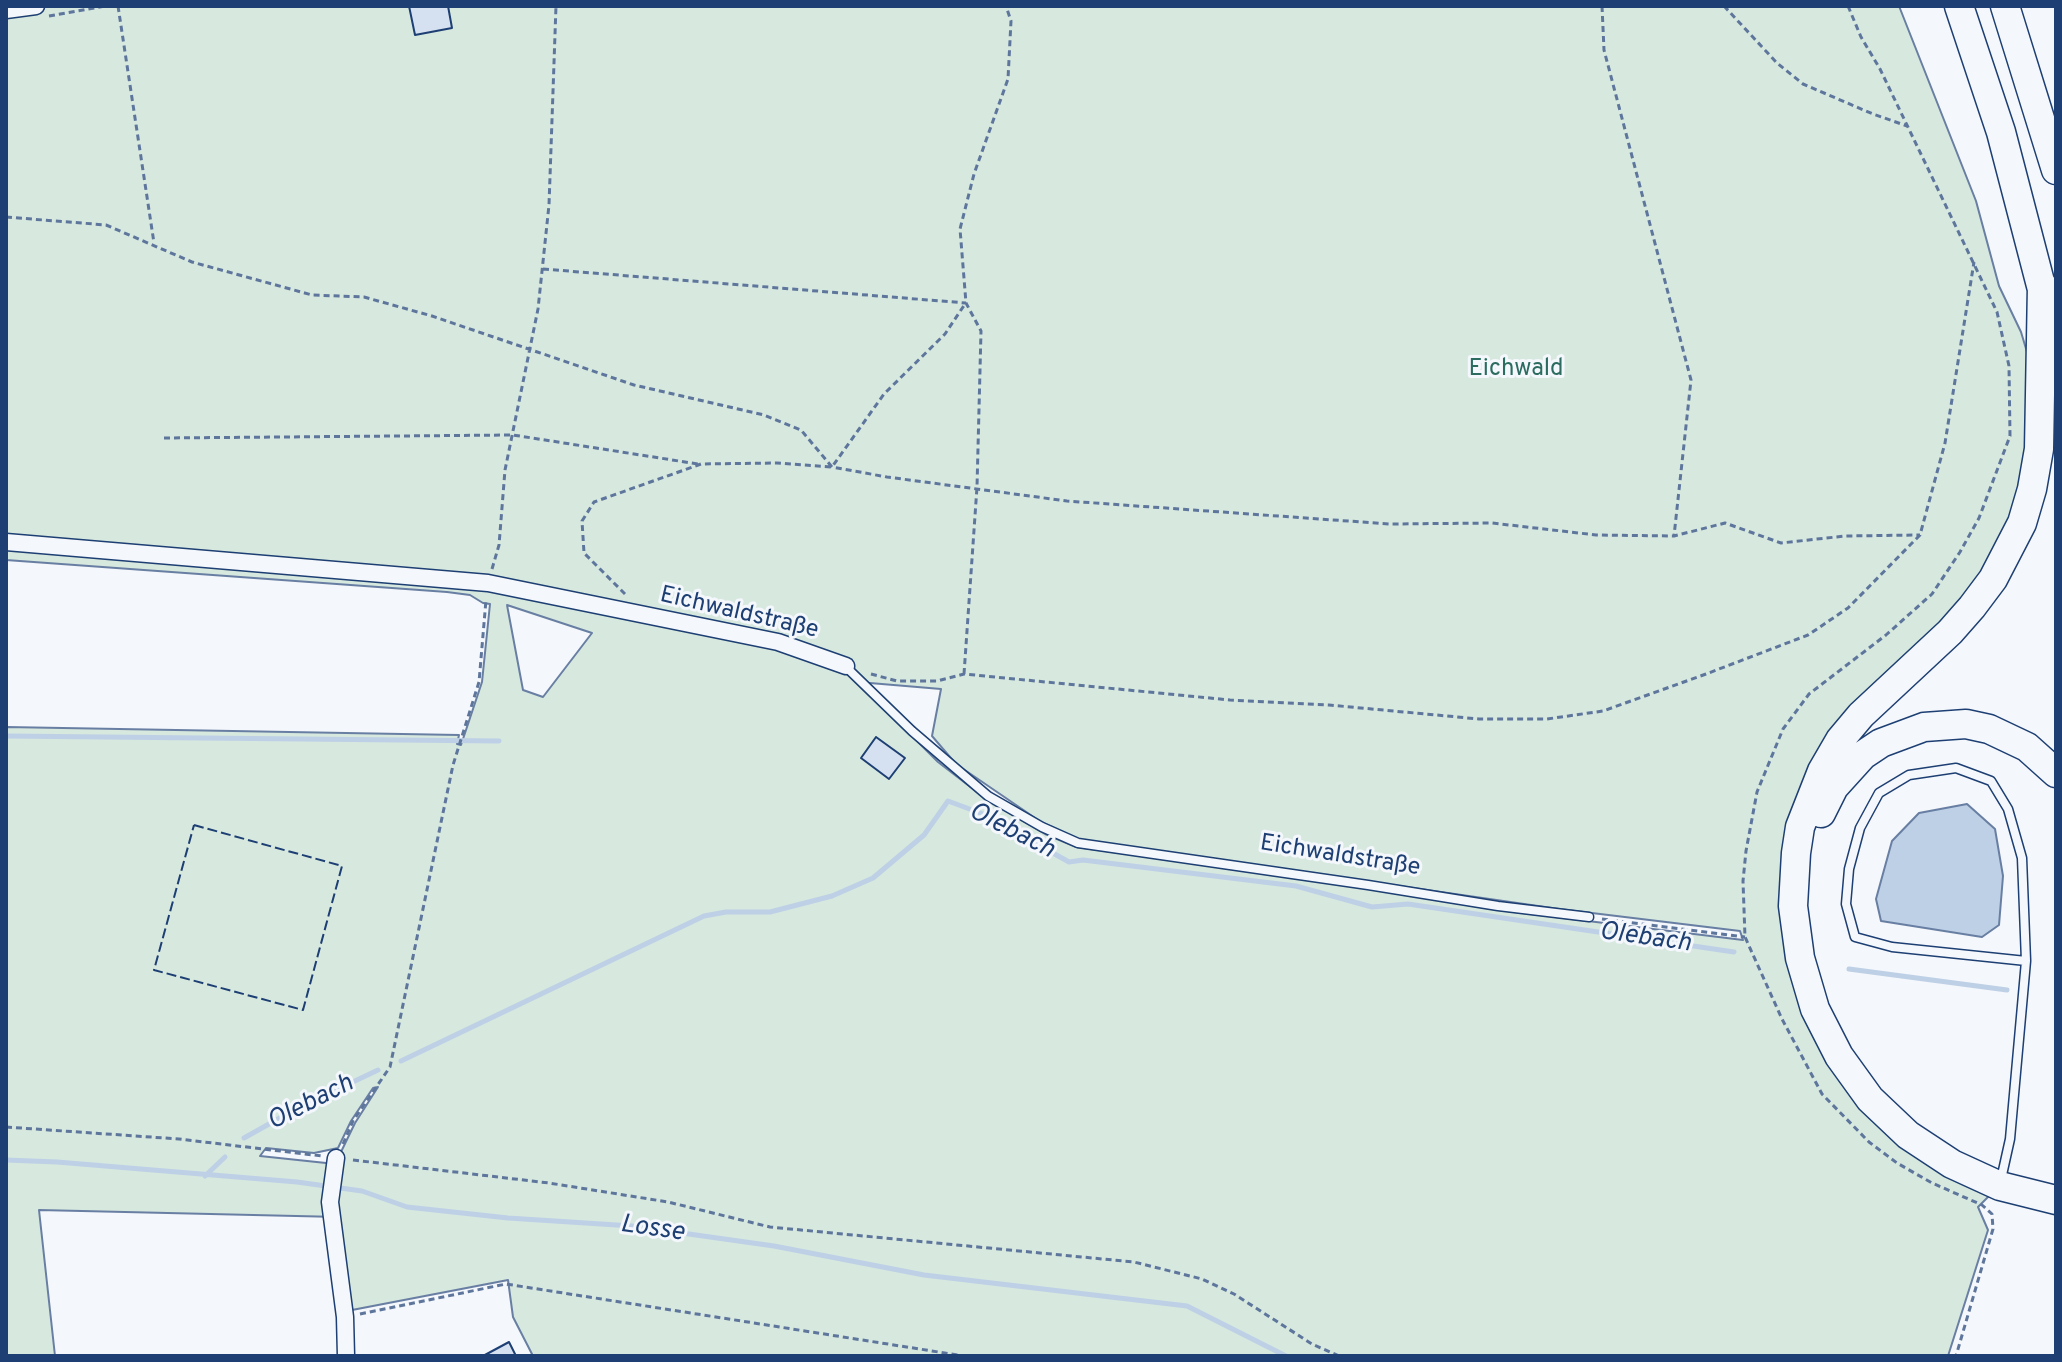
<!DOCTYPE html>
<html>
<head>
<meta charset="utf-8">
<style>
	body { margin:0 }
	#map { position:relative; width:2062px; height:1362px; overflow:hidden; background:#f4f7fb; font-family:Overpass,sans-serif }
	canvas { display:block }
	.frame { position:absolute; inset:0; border:8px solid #1d3f73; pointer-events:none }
</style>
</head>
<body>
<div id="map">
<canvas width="2062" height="1362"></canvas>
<div class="frame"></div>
</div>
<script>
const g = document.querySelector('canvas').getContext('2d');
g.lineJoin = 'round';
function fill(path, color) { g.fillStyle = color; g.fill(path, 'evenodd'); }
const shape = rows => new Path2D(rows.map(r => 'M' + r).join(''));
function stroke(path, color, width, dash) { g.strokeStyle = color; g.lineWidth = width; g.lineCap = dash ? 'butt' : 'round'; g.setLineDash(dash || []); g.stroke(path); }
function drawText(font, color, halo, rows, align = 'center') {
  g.font = font + ' Overpass,sans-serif'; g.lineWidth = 6; g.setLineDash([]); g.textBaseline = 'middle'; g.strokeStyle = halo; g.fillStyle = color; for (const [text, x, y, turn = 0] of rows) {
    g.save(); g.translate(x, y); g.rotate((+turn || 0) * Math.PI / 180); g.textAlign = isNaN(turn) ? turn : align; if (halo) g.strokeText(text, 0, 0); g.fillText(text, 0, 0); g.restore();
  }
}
const green = shape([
	[6,6,1899,6,1976,201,1999,286,2021,332,2030,362,2027,462,2003,541,1964,602,1900,664,1786,864,1850,1081,1994,1191,1978,1207,1988,1230,1948,1356,533,1356,513,1317,508,1280,352,1310,339,1217,39,1210,55,1356,6,1356,6,727,459,735,457,744,461,745,482,682,490,604,483,603,470,595,447,592,6,560,6,6],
	[507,605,592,633,543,697,523,690,507,605],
	[858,682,941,689,932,736,956,764,1041,822,1080,840,1559,909,1740,931,1743,940,1498,910,1309,879,1076,847,1045,834,986,799,938,762,858,682],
	[378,1087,355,1123,340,1154,326,1163,260,1156,266,1148,314,1153,338,1148,351,1121,373,1088,378,1087]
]);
fill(green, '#d7e8df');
stroke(green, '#687fa3', 2);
const water = shape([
	[1967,804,1995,829,2003,876,1999,925,1982,937,1881,921,1876,899,1892,841,1919,813,1967,804]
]);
fill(water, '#bed0e5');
stroke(water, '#687fa3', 2);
stroke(shape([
	[6,736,499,741],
	[1849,969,2007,990],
	[401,1061,704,916,726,912,770,912,832,896,873,878,924,835,948,801,983,814,1069,862,1083,860,1296,886,1372,907,1408,904,1734,952],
	[244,1138,294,1110,378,1070],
	[6,1160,57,1162,297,1182,362,1191,407,1207,508,1218,632,1226,774,1246,924,1275,1187,1306,1286,1356],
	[205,1176,225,1157]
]), '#bed0e5', 5);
const building = shape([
	[409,6,448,6,452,28,415,35,409,6],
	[876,737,905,758,889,779,861,758,876,737],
	[509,1342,516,1356,483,1356,509,1342]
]);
fill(building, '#d5e0f0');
stroke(building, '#1d3f73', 2);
const lane = shape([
	[846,667,912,731,988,796,1042,827,1078,843,1368,885,1498,906,1589,917],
	[2002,1175,2010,1139,2026,961,1892,947,1855,937,1846,904,1849,869,1860,828,1879,793,1909,775,1956,768,1991,781,2008,809,2022,858,2026,961]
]);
const street = shape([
	[6,10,36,6],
	[6,542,488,583,778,642,846,666],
	[336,1158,330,1202,345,1317,346,1356]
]);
const highway = shape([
	[1959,6,2001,132,2045,301],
	[2005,6,2056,170],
	[2042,285,2039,449,2032,489,2022,523,1993,579,1972,607,1950,632,1861,715,1840,740,1822,771,1800,827,1796,853,1793,906,1800,958,1815,1009,1839,1056,1870,1099,1908,1135,1952,1164,2000,1186,2056,1200],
	[1821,813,1834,787,1863,755,1881,743,1924,727,1966,724,1989,729,2027,747,2056,773]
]);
stroke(lane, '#1d3f73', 11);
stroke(street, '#1d3f73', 19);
stroke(highway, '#1d3f73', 31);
stroke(shape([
	[118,6,154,243],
	[1602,6,1604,50,1691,380,1674,536],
	[1724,6,1777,63,1803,84,1873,114,1907,126],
	[1848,6,1861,37,1880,69,1997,312,2009,366,2010,436,1979,518,1960,552,1932,594,1886,635,1809,694,1783,729,1757,792,1746,851,1743,881,1745,937,1782,1019,1822,1094,1869,1142,1897,1163,1932,1183,1982,1205,1992,1214,1993,1229,1956,1356],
	[49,16,106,6],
	[6,217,106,225,192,262,312,295,364,297,432,316,634,385,764,415,801,430,832,467,887,477,1067,501,1390,524,1492,523,1596,535,1674,536,1725,523,1781,543,1845,536,1920,535],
	[543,269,966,303],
	[164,438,513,435,698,464],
	[492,569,499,545,505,470,538,309,549,205,556,6],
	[625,594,584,553,582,521,594,502,701,464,777,463,832,467,884,394,945,334,965,304],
	[871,674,897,681,937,681,964,674,1230,700,1329,705,1479,719,1547,719,1603,711,1706,674,1808,635,1848,608,1920,535,1945,443,1974,262],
	[964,674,977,487,981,331,966,303,960,229,974,174,1008,79,1011,21,1006,6],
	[1602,919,1745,937],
	[6,1127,179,1139,322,1156],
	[343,1144,353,1121,390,1067,453,765,479,682,486,600],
	[353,1160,549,1183,668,1202,770,1227,1134,1262,1202,1279,1234,1294,1312,1344,1339,1356],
	[360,1314,506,1284,964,1356]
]), '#5e769c', 3, [6, 4]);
stroke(lane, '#f4f7fb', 8);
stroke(street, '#f4f7fb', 16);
stroke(highway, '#f4f7fb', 28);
stroke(shape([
	[194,825,342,866,303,1010,154,970,194,825]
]), '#1d3f73', 2, [10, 4]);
drawText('24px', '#2c6c60', '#f4f7fb', [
	["Eichwald",1516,370]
]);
drawText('24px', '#1d3f73', '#f4f7fb', [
	["Eichwaldstraße",739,614,13],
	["Eichwaldstraße",1340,857,9]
]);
drawText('italic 26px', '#1d3f73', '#f4f7fb', [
	["Olebach",1011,832,27],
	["Olebach",1645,939,8],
	["Olebach",311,1104,-27],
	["Losse",652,1230,8]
]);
</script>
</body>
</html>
